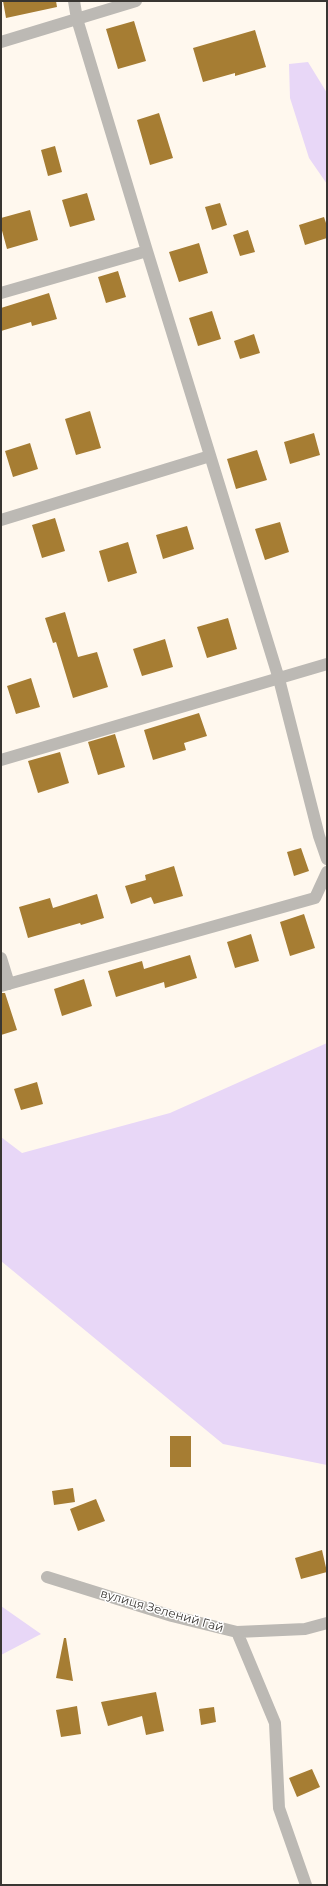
<!DOCTYPE html>
<html>
<head>
<meta charset="utf-8">
<style>
	body { margin:0 }
	#map { position:relative; width:328px; height:1886px; overflow:hidden; background:#fff8ee; font-family:Montserrat,sans-serif }
	canvas { display:block }
	.frame { position:absolute; inset:0; border:2px solid #393632; pointer-events:none }
</style>
</head>
<body>
<div id="map">
<canvas width="328" height="1886"></canvas>
<div class="frame"></div>
</div>
<script>
const g = document.querySelector('canvas').getContext('2d');
g.lineJoin = 'round';
function fill(path, color) { g.fillStyle = color; g.fill(path, 'evenodd'); }
const shape = rows => new Path2D(rows.map(r => 'M' + r).join(''));
function stroke(path, color, width, dash) { g.strokeStyle = color; g.lineWidth = width; g.lineCap = dash ? 'butt' : 'round'; g.setLineDash(dash || []); g.stroke(path); }
function drawText(font, color, halo, rows, align = 'center') {
  g.font = font + ' Montserrat,sans-serif'; g.lineWidth = 3; g.setLineDash([]); g.textBaseline = 'middle'; g.strokeStyle = halo; g.fillStyle = color; for (const [text, x, y, turn = 0] of rows) {
    g.save(); g.translate(x, y); g.rotate((+turn || 0) * Math.PI / 180); g.textAlign = isNaN(turn) ? turn : align; if (halo) g.strokeText(text, 0, 0); g.fillText(text, 0, 0); g.restore();
  }
}
fill(shape([
	[308,62,327,93,327,184,309,158,290,98,289,64],
	[327,1043,327,1465,223,1444,1,1261,1,1137,22,1153,170,1113],
	[1,1606,41,1634,1,1655]
]), '#e8d7f7');
fill(shape([
	[3,1,56,1,57,7,6,18],
	[134,21,146,61,118,69,106,29],
	[255,30,266,67,235,76,235,73,203,82,193,48],
	[159,113,173,158,150,165,137,120],
	[55,146,62,172,48,176,41,150],
	[87,193,95,220,70,227,62,200],
	[220,203,227,225,212,230,205,207],
	[30,210,38,240,7,249,1,227,1,218],
	[324,217,327,226,327,238,305,245,299,225],
	[248,230,255,252,240,256,233,235],
	[199,243,208,273,179,282,169,252],
	[118,271,126,297,106,303,98,277],
	[49,293,57,319,32,326,31,322,1,331,1,308],
	[212,311,221,339,198,346,189,318],
	[254,334,260,353,240,359,234,341],
	[90,411,101,448,76,455,65,419],
	[314,433,320,455,290,464,284,442],
	[30,443,38,469,13,477,5,451],
	[257,450,267,480,236,489,227,459],
	[55,518,65,551,42,558,32,525],
	[280,522,289,552,265,560,255,529],
	[187,526,194,549,163,559,156,535],
	[128,542,137,573,108,582,99,551],
	[65,612,78,657,97,652,108,687,73,698,56,642,53,643,45,618],
	[228,618,237,649,207,658,197,627],
	[165,639,173,667,142,676,133,649],
	[31,678,40,707,16,714,7,686],
	[199,713,207,736,184,743,186,750,153,760,144,730],
	[115,734,125,767,98,775,88,742],
	[60,752,69,783,38,793,28,761],
	[301,848,309,871,294,876,287,852],
	[174,866,183,896,154,904,151,897,131,904,125,886,146,880,145,875],
	[97,894,104,918,81,925,80,923,28,938,19,907,50,898,53,908],
	[304,914,315,948,290,956,280,922],
	[251,934,259,961,235,968,227,942],
	[190,955,197,978,165,988,164,982,116,997,108,971,142,961,144,969],
	[84,979,92,1006,62,1016,54,989],
	[1,993,5,993,17,1030,1,1035],
	[37,1082,43,1104,21,1110,14,1089],
	[170,1436,191,1436,191,1467,170,1467],
	[73,1488,75,1502,54,1505,52,1491],
	[96,1499,105,1521,78,1531,70,1509],
	[322,1550,327,1572,301,1579,295,1558],
	[64,1638,66,1638,73,1681,56,1678],
	[156,1692,164,1731,146,1735,142,1716,108,1726,101,1702],
	[77,1706,81,1734,61,1737,56,1710],
	[214,1707,216,1722,201,1725,199,1709],
	[312,1769,320,1787,297,1797,289,1778]
]), '#a67d33');
stroke(shape([
	[74,1,77,19,147,251,279,679,319,836,327,859],
	[1,42,136,1],
	[1,293,147,251],
	[1,520,210,456],
	[1,760,327,664],
	[1,958,9,984],
	[1,986,315,898,327,872],
	[47,1577,172,1616,237,1632,305,1629,327,1623],
	[237,1632,275,1723,279,1808,306,1885]
]), '#bcb9b4', 12);
drawText('12px', '#393632', '#fff', [
	["вулиця Зелений Гай",162,1611,16]
]);
</script>
</body>
</html>
